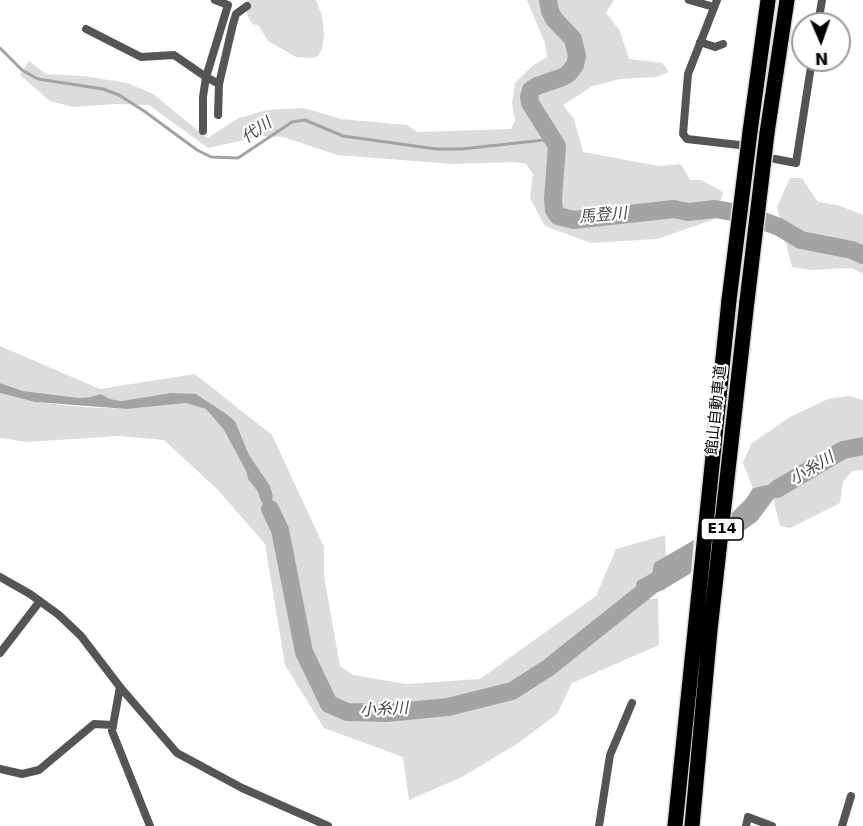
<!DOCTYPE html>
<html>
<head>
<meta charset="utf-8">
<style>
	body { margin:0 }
	#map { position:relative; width:863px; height:826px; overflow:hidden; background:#fff; font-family:"DejaVu Sans",sans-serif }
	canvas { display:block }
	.north { position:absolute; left:791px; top:12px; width:60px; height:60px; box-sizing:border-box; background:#fff; border:2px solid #999; border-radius:50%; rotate:178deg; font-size:16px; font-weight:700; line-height:24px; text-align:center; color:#000 }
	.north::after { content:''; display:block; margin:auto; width:21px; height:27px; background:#000; clip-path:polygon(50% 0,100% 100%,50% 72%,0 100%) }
</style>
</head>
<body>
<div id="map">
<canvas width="863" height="826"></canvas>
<div class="north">N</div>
</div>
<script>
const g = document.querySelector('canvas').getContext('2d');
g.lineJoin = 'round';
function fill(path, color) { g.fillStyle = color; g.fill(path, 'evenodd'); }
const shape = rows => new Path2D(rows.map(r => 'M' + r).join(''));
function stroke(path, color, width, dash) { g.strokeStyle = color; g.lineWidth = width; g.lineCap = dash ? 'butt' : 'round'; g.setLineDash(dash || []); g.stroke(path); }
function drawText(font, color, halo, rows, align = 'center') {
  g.font = font + ' "DejaVu Sans","Noto Sans JP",sans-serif'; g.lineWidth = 4.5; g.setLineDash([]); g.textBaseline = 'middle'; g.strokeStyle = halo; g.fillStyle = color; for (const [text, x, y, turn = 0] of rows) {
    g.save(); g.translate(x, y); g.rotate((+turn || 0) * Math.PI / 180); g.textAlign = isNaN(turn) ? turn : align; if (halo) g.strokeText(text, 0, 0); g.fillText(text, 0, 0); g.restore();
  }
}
fill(shape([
	[247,0,316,0,322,16,324,34,322,49,318,56,312,58,296,57,268,41,259,26,253,24,249,19,246,9],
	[527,0,614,0,606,13,620,31,629,59,662,63,669,72,656,77,620,79,593,86,563,105,574,119,583,152,659,166,681,164,690,180,701,180,723,192,715,219,657,239,591,243,545,226,530,198,533,174,526,164,515,162,452,164,337,155,284,137,262,136,208,148,149,105,117,104,73,107,50,101,20,75,29,61,46,74,83,76,127,83,152,93,207,138,239,118,267,110,304,108,341,119,407,125,417,132,511,129,515,121,512,104,515,83,531,67,547,57,545,43],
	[790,178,802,178,818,202,838,205,863,215,863,274,852,268,811,270,792,267,777,207],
	[0,346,100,389,195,374,272,435,324,547,324,576,340,666,353,675,406,684,480,679,596,596,616,549,665,535,666,556,654,563,652,573,637,581,634,592,636,601,658,598,659,645,572,683,557,714,520,742,462,777,409,800,403,757,324,728,285,665,265,544,218,490,164,440,119,436,27,442,0,438,0,393,35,402,83,407,127,409,186,403,206,409,224,430,246,471,248,479,258,492,261,501,280,528,271,505,273,496,249,455,235,421,225,413,196,394,150,396,121,401,110,399,101,394,90,397,79,398,23,391,0,383],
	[849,396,863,400,863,443,856,445,848,457,855,452,863,452,863,470,852,471,843,482,840,503,790,528,780,526,773,498,781,489,798,476,781,478,772,484,753,488,743,463,751,444,790,417,828,399]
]), '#dcdcdc');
fill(shape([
	[0,383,23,391,79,398,90,397,101,394,110,399,121,401,171,393,196,394,225,413,235,421,249,455,270,486,273,496,271,505,280,530,274,523,261,501,258,492,248,479,246,471,224,430,206,409,186,403,127,409,35,402,0,393],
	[790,476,799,476,781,489,757,521,728,542,731,514,746,499,753,488,772,484,781,478],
	[694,540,691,573,663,590,636,601,633,600,637,581,652,573,654,563]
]), '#a3a3a3');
stroke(shape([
	[0,48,22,70,38,79,103,89,119,95,144,111,197,150,211,157,238,158,292,122,305,120,343,136,436,149,462,149,553,139]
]), '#a3a3a3', 3);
stroke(shape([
	[548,0,550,11,554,19,573,39,577,56,575,65,569,73,563,77,537,86,531,90,529,97,530,103,557,146,553,199,554,210,558,216,574,220,674,209,688,212,715,209,744,214,779,227,801,240,852,250,863,255],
	[777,489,843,450,863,446],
	[270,509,280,530,304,652,329,704,347,712,386,713,448,707,512,691,548,668,651,586]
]), '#a3a3a3', 18);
stroke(shape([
	[716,340,751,352]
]), '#d9d9d9', 8, [8, 4]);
const highway = shape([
	[750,132,768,0],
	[767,133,787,0],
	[675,826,729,300],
	[692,826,710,630,747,301]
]);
stroke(highway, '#dbdbdb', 18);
stroke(shape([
	[689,0,714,7],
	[717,0,688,74,683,134,687,139,739,145],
	[818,24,822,0],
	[86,29,141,57,174,55,206,77,219,84],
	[700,42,715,47,723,44],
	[218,115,219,84,233,24,236,14,247,6],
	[203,131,203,97,206,77,228,5,215,0],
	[775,159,796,163,812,60],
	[0,577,30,594,59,615,81,636,120,687,177,753,242,788,328,826],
	[0,653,40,601],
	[120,687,112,731,150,826],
	[0,769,22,774,39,770,94,724,113,725],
	[599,826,610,755,632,703],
	[746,826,748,817,772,826],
	[842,826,851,796]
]), '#555', 8);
stroke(highway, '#000', 15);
const highwayBridge = shape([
	[729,300,750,132],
	[747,301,767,133]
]);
stroke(highwayBridge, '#dbdbdb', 18, []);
stroke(highwayBridge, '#000', 15);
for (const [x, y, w] of [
	[722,529,42]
]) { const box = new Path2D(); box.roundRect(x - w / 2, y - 11, w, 22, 4.5); g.fillStyle = '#fff'; g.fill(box); stroke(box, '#000', 1.5); }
drawText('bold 14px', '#000', null, [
	["E14",722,529]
]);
drawText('15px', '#000', '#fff', [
	["館山自動車道",717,410,-84]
]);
drawText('italic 16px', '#444', '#fff', [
	["代川",257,131,-34],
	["馬登川",603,216,-5],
	["小糸川",812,469,-31],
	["小糸川",384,710,-3]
]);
</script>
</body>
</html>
